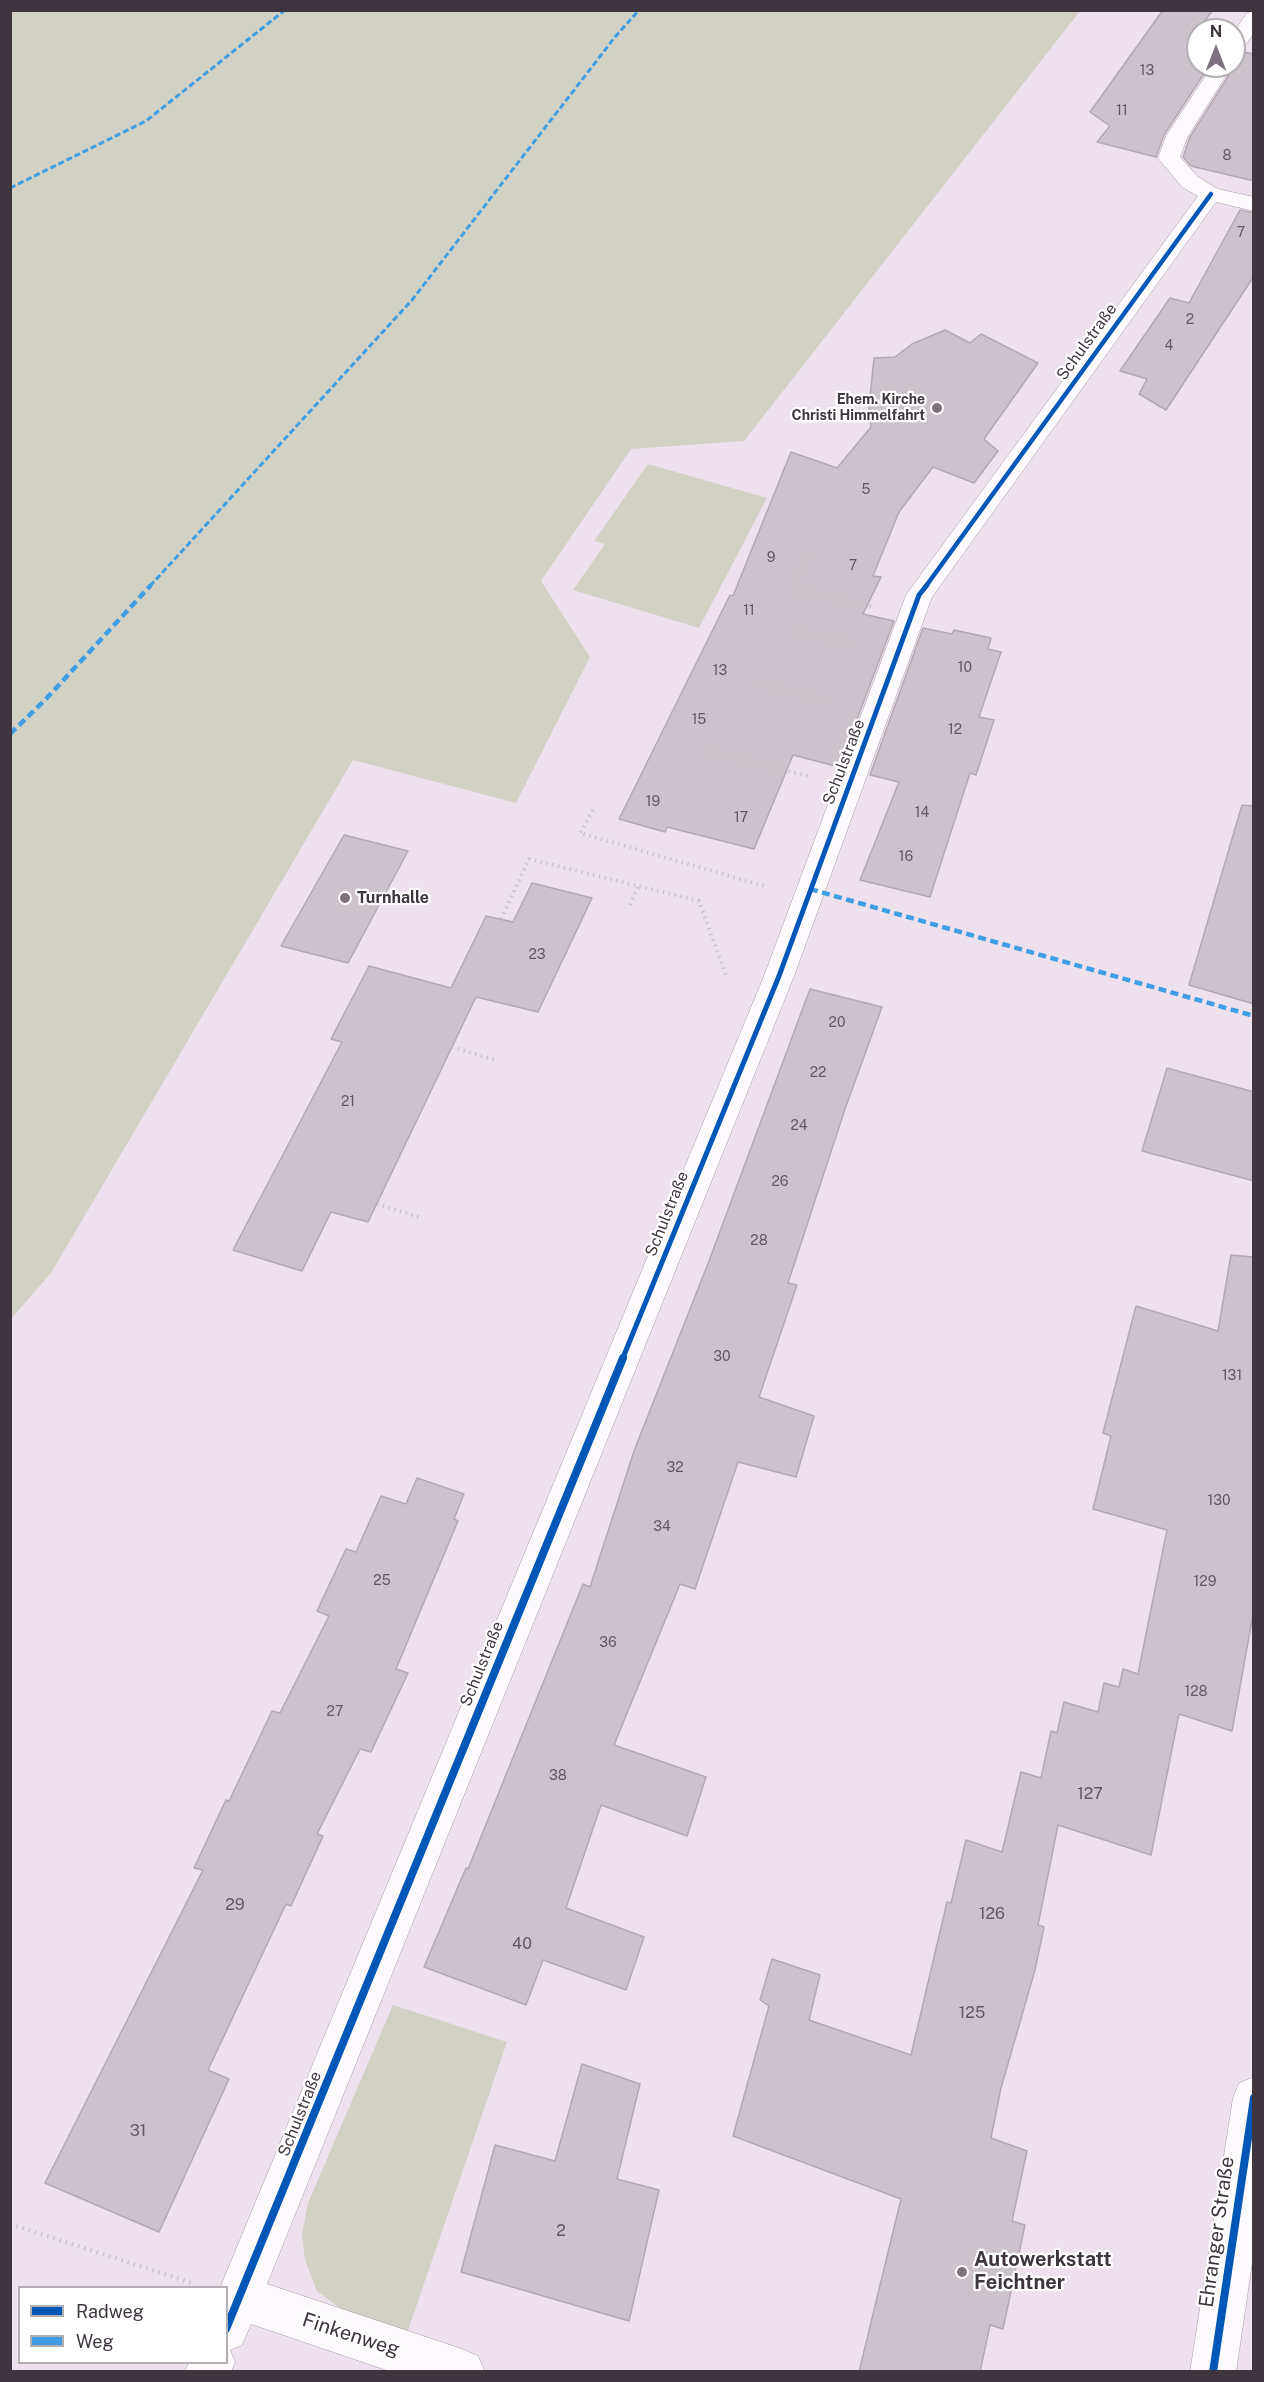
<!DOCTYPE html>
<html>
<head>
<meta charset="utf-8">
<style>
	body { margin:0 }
	#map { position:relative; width:1264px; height:2382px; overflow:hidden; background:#eee1ee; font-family:"Public Sans",sans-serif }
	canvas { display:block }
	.frame { position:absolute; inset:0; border:12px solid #3e353f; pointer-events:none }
	.legend { position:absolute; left:18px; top:2286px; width:210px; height:78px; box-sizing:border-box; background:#fff; border:2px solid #b2aeb2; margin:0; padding:8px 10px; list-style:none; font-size:18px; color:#3e353f }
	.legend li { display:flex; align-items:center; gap:12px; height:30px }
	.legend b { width:30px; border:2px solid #b2aeb2 }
	.north { position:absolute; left:1186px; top:18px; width:60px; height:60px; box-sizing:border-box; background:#fff; border:2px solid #b2aeb2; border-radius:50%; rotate:0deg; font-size:16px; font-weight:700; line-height:24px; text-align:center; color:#3e353f }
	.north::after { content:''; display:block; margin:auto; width:21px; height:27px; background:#7c717c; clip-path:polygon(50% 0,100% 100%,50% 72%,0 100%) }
</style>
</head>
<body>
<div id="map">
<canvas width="1264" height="2382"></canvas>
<div class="frame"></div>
<ul class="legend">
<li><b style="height:8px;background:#0057b8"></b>Radweg</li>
<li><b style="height:8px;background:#3f9de3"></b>Weg</li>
</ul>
<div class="north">N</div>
</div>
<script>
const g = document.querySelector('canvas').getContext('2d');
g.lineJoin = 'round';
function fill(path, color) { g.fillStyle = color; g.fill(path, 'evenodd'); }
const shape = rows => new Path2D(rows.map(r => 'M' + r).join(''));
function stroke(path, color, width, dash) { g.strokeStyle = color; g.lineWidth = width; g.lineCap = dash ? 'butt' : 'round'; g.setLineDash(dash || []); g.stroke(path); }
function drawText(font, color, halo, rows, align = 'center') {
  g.font = font + ' "Public Sans",sans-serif'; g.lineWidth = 4.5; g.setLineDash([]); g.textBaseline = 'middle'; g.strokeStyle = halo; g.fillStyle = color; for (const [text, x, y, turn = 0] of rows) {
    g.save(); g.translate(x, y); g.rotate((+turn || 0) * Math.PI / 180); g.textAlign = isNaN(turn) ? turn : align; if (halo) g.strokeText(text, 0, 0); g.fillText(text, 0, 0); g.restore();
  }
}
fill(shape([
	[11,10,1080,11,744,441,631,449,541,581,590,657,516,803,353,760,51,1273,11,1319],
	[648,464,767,498,699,628,573,590,605,544,594,541],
	[393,2005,507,2042,405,2339,344,2311,317,2291,305,2260,302,2234,308,2203]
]), '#d1d1c5');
const building = shape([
	[1163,10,1213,10,1190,40,1198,42,1198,66,1209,66,1164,135,1156,157,1097,142,1110,126,1090,112,1163,10],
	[1243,52,1254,54,1254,181,1191,166,1183,157,1190,137,1234,67,1234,55,1243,52],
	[1240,210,1254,213,1254,276,1166,410,1139,394,1147,379,1120,371,1170,298,1189,303,1240,210],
	[945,330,970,343,981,334,1038,363,984,439,998,451,974,483,933,467,899,512,873,576,881,577,863,614,894,621,839,767,793,755,754,849,667,827,665,832,619,819,730,595,733,596,791,452,837,468,871,427,869,406,874,358,895,357,912,344,945,330],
	[923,628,952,634,954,630,991,638,988,649,1001,652,979,717,994,720,976,775,970,773,930,897,860,880,899,782,870,775,923,628],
	[1242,805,1254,806,1254,1004,1189,985,1242,805],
	[344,835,408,851,348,963,281,946,344,835],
	[532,883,592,898,538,1012,476,997,368,1222,331,1212,302,1271,233,1250,342,1042,331,1039,369,966,451,988,486,916,513,922,532,883],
	[810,989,882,1007,845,1109,788,1283,797,1285,759,1397,814,1416,796,1477,738,1462,695,1589,680,1584,614,1745,706,1777,687,1836,601,1805,566,1908,644,1937,626,1990,543,1960,526,2005,424,1967,466,1868,468,1869,583,1584,590,1587,634,1451,709,1261,810,989],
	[1167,1068,1254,1092,1254,1181,1142,1151,1167,1068],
	[1231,1255,1254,1257,1254,1609,1232,1731,1179,1714,1151,1855,1058,1825,1038,1925,1044,1927,1035,1970,1001,2088,991,2138,1027,2151,1012,2221,1025,2225,1003,2329,990,2325,980,2372,859,2372,901,2199,733,2136,769,2006,760,2000,772,1959,820,1975,809,2020,911,2055,947,1902,951,1903,966,1840,1002,1852,1021,1772,1041,1778,1051,1731,1057,1733,1064,1702,1098,1712,1104,1683,1119,1687,1123,1669,1138,1674,1167,1530,1093,1509,1111,1436,1103,1433,1136,1306,1218,1331,1231,1255],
	[417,1478,464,1494,454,1519,458,1521,396,1669,408,1673,371,1752,360,1749,317,1834,323,1836,291,1906,286,1904,208,2070,229,2079,159,2232,45,2183,203,1870,194,1868,226,1800,229,1801,272,1711,280,1713,329,1616,317,1611,346,1549,356,1552,381,1496,406,1504,417,1478],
	[582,2064,640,2084,617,2179,659,2190,629,2321,461,2272,495,2145,555,2161,582,2064]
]);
fill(building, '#ccc2cc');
stroke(building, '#b2a7b2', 1.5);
const minor = shape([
	[1254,11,1254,33,1241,51,1234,53,1234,32,1247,13,1254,11],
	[1212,66,1232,66,1188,136,1180,157,1198,177,1218,189,1254,197,1254,211,1216,202,932,597,794,976,267,2284,462,2349,478,2356,485,2372,392,2372,251,2324,242,2345,230,2350,235,2362,231,2372,185,2372,189,2362,226,2362,226,2288,220,2288,764,976,906,595,1198,196,1182,187,1158,158,1166,136,1212,66],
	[1254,2077,1254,2250,1236,2372,1190,2372,1233,2098,1239,2083,1254,2077]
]);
stroke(minor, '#a59ba5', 1);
stroke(shape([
	[793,586,809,552]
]), '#cac5ca', 2, [1, 3]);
stroke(shape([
	[794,585,792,589,873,607],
	[796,631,858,644],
	[755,682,836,703],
	[707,751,808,776],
	[593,810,580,833,768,887],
	[630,905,638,887],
	[501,919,529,859,699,901,727,978],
	[452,1047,495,1060],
	[377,1204,422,1218]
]), '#cac5ca', 4, [1.5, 4.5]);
stroke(shape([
	[10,2224,195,2284]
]), '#cac5ca', 4.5, [1.5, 5]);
fill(minor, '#fcfafc');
stroke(shape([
	[10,188,146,121,285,10],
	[150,586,412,300,615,37,639,10]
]), '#3f9de3', 3, [6, 3]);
stroke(shape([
	[10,734,46,699,151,585],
	[810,889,1254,1016]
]), '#3f9de3', 4.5, [8, 4.5]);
stroke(shape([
	[926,586,1211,194]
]), '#0057b8', 4.5);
stroke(shape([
	[622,1360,779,976,919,595,927,585]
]), '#0057b8', 5);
stroke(shape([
	[226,2329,623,1358],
	[1213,2372,1254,2098]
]), '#0057b8', 8);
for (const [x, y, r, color] of [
	[937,408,6,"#7c717c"],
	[345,898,6,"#7c717c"],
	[962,2272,6,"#7c717c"]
]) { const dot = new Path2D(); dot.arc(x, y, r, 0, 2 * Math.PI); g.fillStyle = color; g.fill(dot); stroke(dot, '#fff', 2); }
drawText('14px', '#625862', null, [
	["13",1147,71],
	["11",1122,111],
	["8",1227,156],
	["7",1241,233],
	["2",1190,320],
	["4",1169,346],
	["5",866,490],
	["9",771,558],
	["7",853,566],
	["11",749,611],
	["10",965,668],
	["13",720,671],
	["15",699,720],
	["12",955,730],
	["19",653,802],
	["14",922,813],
	["17",741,818],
	["16",906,857],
	["23",537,955],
	["20",837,1023],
	["22",818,1073],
	["21",348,1102],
	["24",799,1126],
	["26",780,1182],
	["28",759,1241],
	["30",722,1357],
	["131",1232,1376],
	["32",675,1468],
	["130",1219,1501],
	["34",662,1527],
	["25",382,1581],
	["129",1205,1582],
	["36",608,1643],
	["128",1196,1692],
	["27",335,1712],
	["38",558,1776]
]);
drawText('bold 14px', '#3e353f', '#fff', [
	["Ehem. Kirche",925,400],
	["Christi Himmelfahrt",925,416]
], 'right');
drawText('16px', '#3e353f', '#fff', [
	["Schulstraße",1087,342,-54],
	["Schulstraße",844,762,-69],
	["Schulstraße",667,1214,-68],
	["Schulstraße",482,1664,-68],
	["Schulstraße",300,2114,-68]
]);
drawText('bold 16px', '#3e353f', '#fff', [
	["Turnhalle",357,898]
], 'left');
drawText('16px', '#625862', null, [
	["127",1090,1794],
	["29",235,1905],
	["126",992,1914],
	["40",522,1944],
	["125",972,2013],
	["31",138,2131],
	["2",561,2231]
]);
drawText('20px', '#3e353f', '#fff', [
	["Ehranger Straße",1217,2232,-82],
	["Finkenweg",351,2335,18]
]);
drawText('bold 20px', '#3e353f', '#fff', [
	["Autowerkstatt",974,2260],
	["Feichtner",974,2283]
], 'left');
</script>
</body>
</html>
